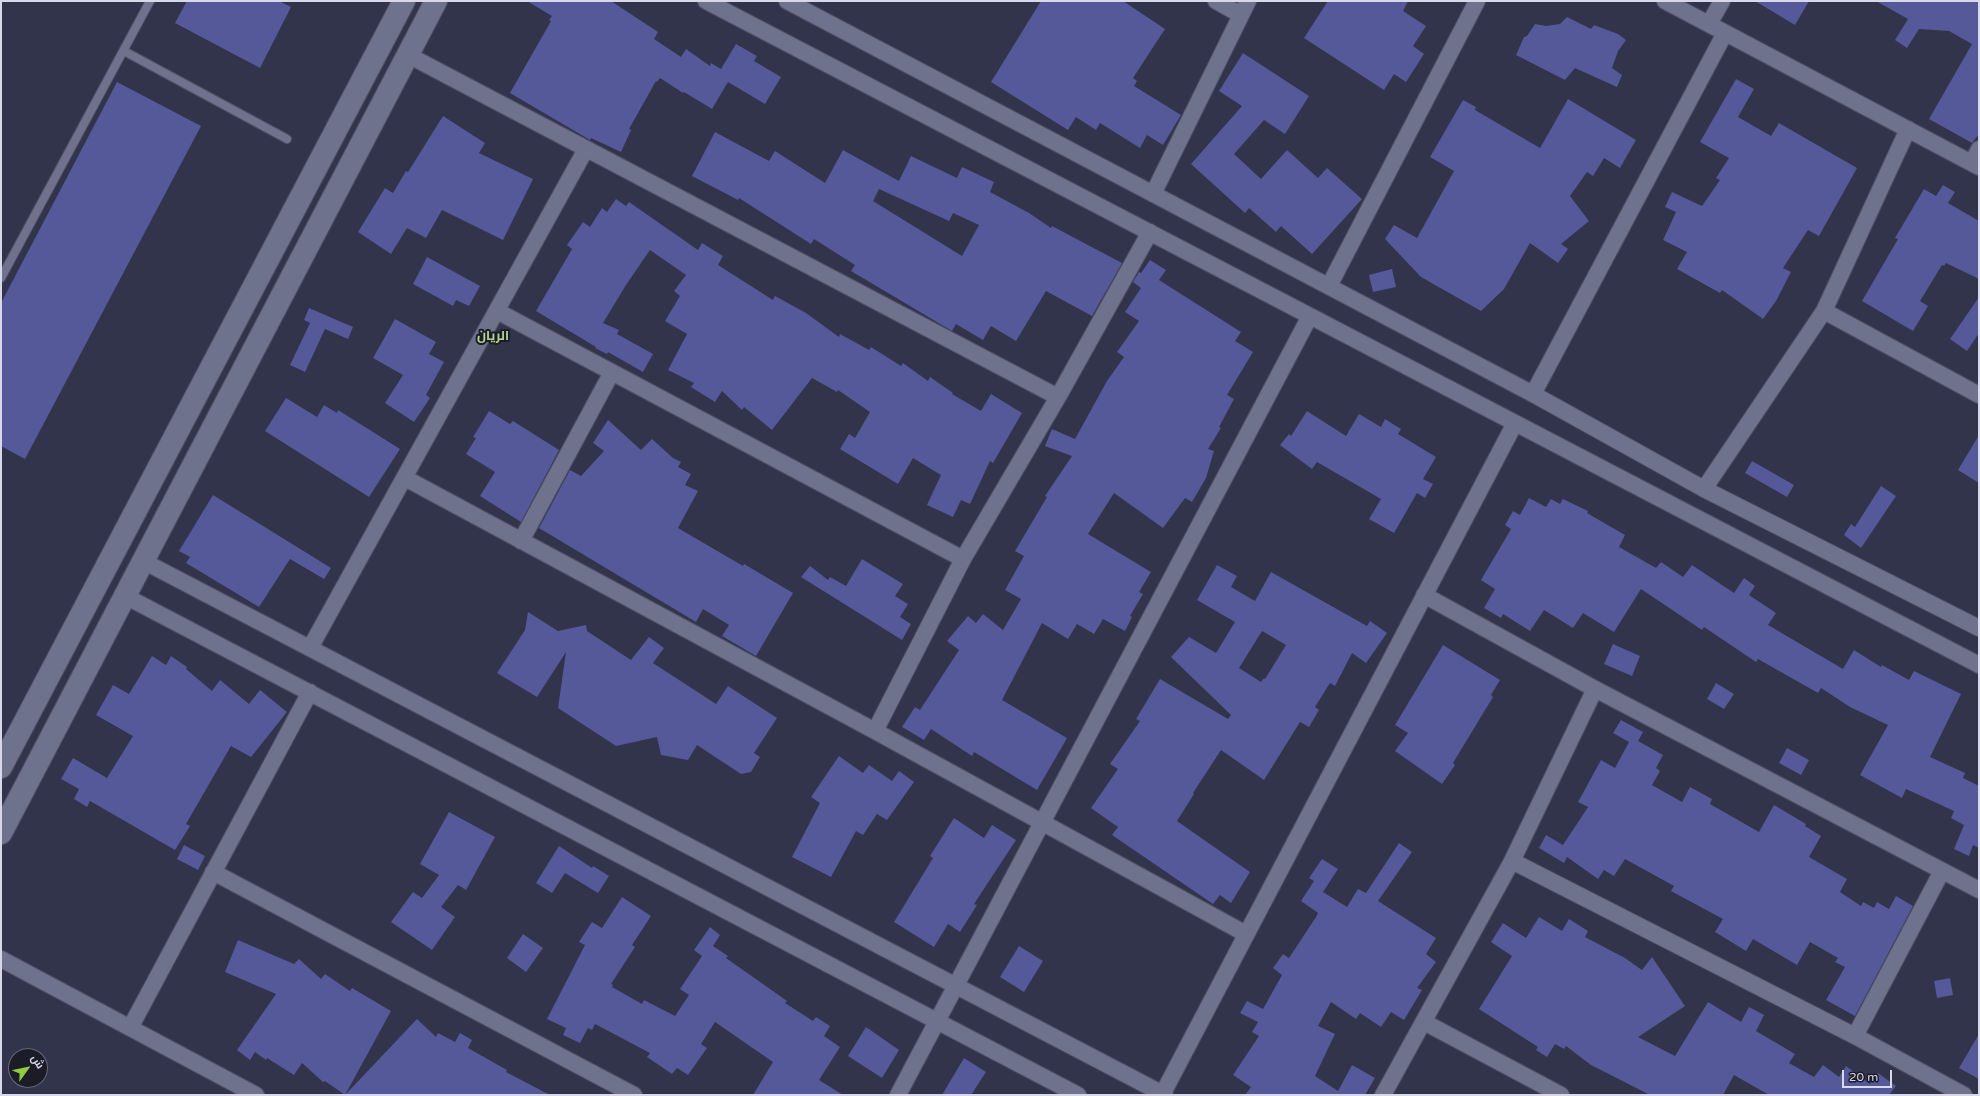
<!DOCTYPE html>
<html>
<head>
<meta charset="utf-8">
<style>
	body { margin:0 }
	#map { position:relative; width:1980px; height:1096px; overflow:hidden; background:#31344b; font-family:"Varela Round",Cairo,sans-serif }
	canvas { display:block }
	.frame { position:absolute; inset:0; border:2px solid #d7d9e9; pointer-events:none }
	.north { position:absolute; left:8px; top:1048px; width:40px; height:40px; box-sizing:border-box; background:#1b1c27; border:1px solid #666875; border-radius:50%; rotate:57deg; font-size:11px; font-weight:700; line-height:16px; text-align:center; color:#d7d9e9 }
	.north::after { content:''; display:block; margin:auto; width:14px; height:18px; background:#91cd3f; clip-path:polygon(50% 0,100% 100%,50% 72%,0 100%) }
	.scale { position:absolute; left:1842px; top:1070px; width:50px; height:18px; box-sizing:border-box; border:2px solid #d7d9e9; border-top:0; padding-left:5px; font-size:12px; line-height:14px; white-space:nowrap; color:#d7d9e9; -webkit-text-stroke:3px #1b1c27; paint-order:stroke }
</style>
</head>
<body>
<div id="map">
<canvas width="1980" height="1096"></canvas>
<div class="frame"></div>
<div class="north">ش</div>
<div class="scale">20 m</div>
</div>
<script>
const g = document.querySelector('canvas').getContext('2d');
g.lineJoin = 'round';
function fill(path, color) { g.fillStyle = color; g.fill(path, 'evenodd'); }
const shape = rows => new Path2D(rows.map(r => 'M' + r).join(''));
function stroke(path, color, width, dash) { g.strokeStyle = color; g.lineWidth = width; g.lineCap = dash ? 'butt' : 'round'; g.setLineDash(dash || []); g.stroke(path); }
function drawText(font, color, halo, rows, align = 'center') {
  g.font = font + ' "Varela Round",Cairo,sans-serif'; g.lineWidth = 4; g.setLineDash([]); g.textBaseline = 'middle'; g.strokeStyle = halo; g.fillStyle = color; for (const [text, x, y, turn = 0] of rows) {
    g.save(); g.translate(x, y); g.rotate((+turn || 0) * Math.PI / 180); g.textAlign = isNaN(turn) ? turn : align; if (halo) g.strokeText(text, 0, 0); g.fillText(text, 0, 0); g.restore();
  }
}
fill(shape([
	[187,1,279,1,291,7,260,68,175,23],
	[527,1,611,1,658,32,654,39,681,57,686,49,710,66,711,63,721,69,736,44,757,56,754,61,781,77,765,104,728,82,712,109,684,92,683,93,660,78,657,82,656,81,629,129,631,130,621,152,591,138,590,140,510,93,551,21,549,20,552,16],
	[1041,1,1123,1,1165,29,1133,78,1137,81,1134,86,1181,115,1163,145,1147,135,1140,148,1100,123,1096,130,1076,117,1068,130,991,82],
	[1328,1,1408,1,1403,11,1426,26,1413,46,1424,54,1406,82,1394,74,1384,90,1304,38],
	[1755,1,1809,1,1795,25],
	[1876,1,1979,1,1979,134,1972,143,1929,119,1972,44,1949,31,1919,29,1907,48,1895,40,1908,19],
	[1567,17,1591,29,1594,25,1618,34,1626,40,1618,51,1612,68,1622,75,1617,87,1575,68,1565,80,1516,55,1524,37,1527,36,1535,24,1546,26,1560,24],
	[1243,53,1309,96,1285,134,1264,120,1234,154,1261,179,1287,150,1318,178,1327,168,1362,199,1312,254,1281,226,1276,232,1249,208,1245,213,1191,164,1242,106,1219,91],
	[1736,79,1754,89,1738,117,1771,136,1779,123,1857,168,1819,236,1808,230,1783,268,1791,272,1776,301,1763,319,1722,290,1720,293,1677,269,1687,252,1663,240,1676,212,1665,207,1672,192,1702,206,1720,180,1716,178,1729,158,1700,142],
	[117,82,201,126,25,459,1,446,1,303],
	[1568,99,1636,140,1620,168,1604,158,1593,176,1587,172,1570,196,1589,221,1561,244,1568,249,1558,263,1530,243,1504,289,1481,311,1421,277,1385,239,1394,225,1417,238,1454,171,1430,157,1463,100,1476,107,1475,110,1540,148],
	[443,116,485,143,479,153,533,179,503,240,442,210,426,238,407,228,391,254,358,232,385,188,393,193,406,171,408,172],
	[715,132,769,161,775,151,825,183,843,150,899,181,911,156,957,178,962,167,994,182,990,192,1029,213,1051,228,1052,226,1122,263,1092,316,1046,291,1016,341,991,326,983,340,956,324,952,331,851,271,855,265,814,239,811,244,739,198,738,200,692,176],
	[879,189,949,221,953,213,979,225,962,256,873,201],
	[1943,185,1955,192,1948,203,1979,221,1979,279,1946,263,1944,266,1942,265,1920,301,1928,306,1913,331,1862,301,1898,239,1895,238,1924,189,1936,196],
	[616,199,626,206,629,202,698,250,702,243,723,256,718,265,773,300,775,296,806,313,839,337,840,334,869,350,871,347,901,366,903,363,928,381,930,377,953,393,952,394,981,411,991,394,1022,413,993,463,990,461,970,504,961,500,953,517,927,505,941,475,913,458,898,484,840,449,849,434,855,438,870,412,838,390,837,392,812,378,772,430,744,407,742,410,722,391,715,402,691,387,694,383,668,370,687,334,665,321,680,296,674,291,686,275,650,250,626,285,603,323,619,330,617,334,653,354,643,372,608,352,607,354,595,348,596,347,536,311,572,249,567,245,583,222,590,227,602,208,607,212],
	[427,257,480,286,469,306,456,300,453,306,413,284],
	[1150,260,1166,270,1159,280,1241,332,1235,341,1253,352,1227,395,1234,399,1219,427,1221,428,1208,449,1214,451,1206,478,1192,502,1185,498,1163,528,1114,493,1088,534,1151,572,1139,592,1143,594,1130,616,1132,617,1125,631,1103,619,1094,634,1077,624,1068,639,1042,623,1002,700,1067,738,1037,790,974,752,972,756,931,729,924,740,902,727,915,707,920,710,959,650,947,641,968,616,976,623,983,614,1003,630,1021,599,1005,590,1024,556,1015,551,1047,497,1045,496,1072,456,1045,446,1052,429,1075,439,1107,381,1124,357,1117,352,1139,321,1125,312,1141,288,1133,282,1139,272,1141,273],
	[1392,269,1396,287,1373,292,1369,275],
	[1979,297,1979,333,1967,351,1950,339],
	[309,308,353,327,348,339,325,329,305,372,290,365,310,323,304,320],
	[395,319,436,342,429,354,444,362,426,395,430,398,414,422,385,403,403,375,373,358],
	[286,398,317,417,324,405,337,413,338,410,400,449,369,497,265,431],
	[489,411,510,424,513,421,559,450,521,522,480,496,495,472,466,454,476,438,473,437],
	[1307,411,1346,436,1359,414,1381,427,1385,419,1401,429,1398,434,1436,457,1423,479,1433,484,1425,498,1417,493,1394,533,1369,519,1381,499,1317,462,1312,469,1280,445,1289,434,1291,436],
	[608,420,641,450,652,439,673,458,681,462,678,467,691,474,685,485,698,491,678,528,743,566,744,564,793,593,756,656,722,636,729,625,703,609,696,622,539,528,570,470,581,476,604,451,593,443],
	[1979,435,1979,483,1958,470],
	[1752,461,1794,485,1787,497,1745,473],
	[1881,486,1896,496,1861,548,1844,535,1851,524,1855,527],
	[213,495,331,568,324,579,290,559,259,607,186,563,190,557,179,551],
	[1529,498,1546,507,1551,499,1560,504,1563,499,1588,511,1587,513,1625,535,1619,547,1656,568,1661,562,1683,577,1692,565,1734,593,1744,578,1755,586,1749,595,1776,613,1768,625,1843,669,1854,650,1881,667,1882,665,1909,680,1914,671,1961,694,1930,757,1965,773,1963,778,1979,786,1979,848,1973,845,1969,856,1954,849,1964,825,1951,818,1954,811,1906,789,1902,798,1860,775,1888,725,1850,707,1821,688,1818,693,1758,659,1756,662,1704,627,1702,630,1641,589,1614,632,1583,613,1573,628,1544,610,1530,631,1503,614,1501,618,1484,608,1495,589,1481,580,1511,529,1505,525,1513,511,1520,515],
	[862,559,903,584,895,596,908,604,900,617,911,624,902,640,801,577,810,566,828,580,830,577,846,586],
	[1217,565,1237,576,1231,587,1255,601,1271,572,1367,626,1370,621,1387,633,1366,663,1352,653,1335,686,1330,683,1315,707,1319,710,1309,727,1300,722,1264,780,1221,750,1193,793,1194,794,1177,821,1250,872,1231,903,1220,895,1213,904,1112,835,1118,827,1091,808,1118,769,1110,764,1140,721,1136,719,1160,679,1228,719,1231,715,1171,657,1189,637,1216,653,1235,622,1197,600],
	[1262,631,1286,645,1265,679,1264,678,1261,682,1239,668],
	[528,612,558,631,586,625,587,631,631,660,649,637,664,648,653,663,716,704,728,686,777,718,754,753,760,757,751,772,741,774,697,745,688,760,661,755,657,737,616,746,558,708,566,652,537,697,497,673,525,630],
	[1613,644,1640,656,1632,676,1604,664],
	[1443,645,1500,680,1491,695,1493,697,1453,763,1455,765,1442,784,1395,751,1408,733,1395,725],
	[152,656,166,665,171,656,187,667,186,669,212,691,220,680,249,704,260,690,287,712,251,757,231,746,186,824,190,826,175,850,90,801,87,807,74,799,79,789,61,779,73,758,107,778,133,736,96,715,113,685,129,694],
	[1716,683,1734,694,1724,709,1707,699],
	[1621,720,1643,732,1638,741,1663,755,1656,768,1660,771,1652,785,1682,802,1690,787,1712,799,1710,804,1759,832,1774,805,1806,824,1805,826,1821,836,1809,857,1847,879,1840,892,1861,906,1863,902,1874,908,1877,902,1889,909,1896,896,1913,906,1855,1016,1826,1000,1845,967,1835,962,1838,958,1810,942,1797,965,1753,939,1746,951,1715,932,1723,919,1671,891,1674,886,1625,859,1614,876,1604,870,1598,879,1567,857,1564,863,1539,848,1546,835,1563,845,1588,807,1578,802,1601,760,1615,768,1629,742,1613,733],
	[1787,748,1809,760,1801,775,1779,763],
	[839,756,863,773,869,765,892,781,899,771,914,782,887,820,877,814,863,835,856,831,831,877,792,857,820,803,811,797],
	[449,812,495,837,466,890,458,885,441,907,455,917,432,950,391,922,413,892,422,898,439,875,420,864],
	[954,818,984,838,992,825,1016,840,974,904,977,905,960,932,948,924,934,947,894,922,933,858,930,856],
	[1399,843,1412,852,1378,901,1436,938,1426,954,1436,962,1417,988,1422,990,1404,1020,1391,1012,1381,1027,1360,1013,1356,1019,1331,1002,1318,1026,1335,1034,1315,1076,1338,1091,1352,1065,1375,1078,1365,1095,1245,1095,1251,1087,1233,1075,1259,1036,1252,1032,1258,1022,1240,1013,1247,1001,1263,1009,1282,975,1273,968,1283,954,1289,958,1316,917,1318,913,1301,901,1314,881,1309,878,1322,859,1338,869,1323,892,1347,907,1358,889,1366,893],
	[184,845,205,856,198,870,177,859],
	[559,846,592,868,593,866,609,876,598,893,565,873,552,893,536,883],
	[622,897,651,916,632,945,635,947,611,984,613,985,612,987,642,1004,644,1000,675,1016,689,995,680,989,702,956,694,950,710,927,720,935,713,946,728,956,726,958,787,1001,785,1003,813,1021,816,1017,830,1026,824,1036,840,1047,819,1080,843,1095,753,1095,773,1062,715,1022,701,1044,707,1048,688,1075,677,1068,672,1074,647,1057,650,1053,595,1024,592,1030,588,1028,580,1043,563,1035,566,1028,547,1019,585,945,579,942,592,922,602,928],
	[1539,917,1562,931,1569,919,1588,931,1585,937,1625,958,1642,970,1652,957,1685,1006,1638,1037,1675,1056,1708,1002,1741,1022,1749,1007,1764,1015,1756,1031,1795,1054,1789,1063,1814,1077,1823,1065,1839,1077,1846,1066,1870,1084,1878,1073,1896,1086,1889,1095,1769,1095,1734,1075,1723,1095,1650,1095,1591,1065,1566,1046,1564,1049,1555,1044,1547,1057,1536,1050,1538,1047,1479,1009,1512,956,1491,942,1503,923,1526,938],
	[523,934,543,948,526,972,507,958],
	[238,940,294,964,299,959,321,979,325,974,350,991,352,988,391,1011,345,1095,325,1081,323,1082,302,1063,294,1075,267,1058,266,1060,255,1052,250,1060,237,1050,276,994,225,972],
	[1019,946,1043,961,1024,992,1000,977],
	[1950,978,1953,995,1937,998,1934,981],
	[417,1019,436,1037,438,1033,455,1042,460,1033,472,1040,468,1048,507,1070,506,1072,550,1095,345,1095],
	[866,1027,899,1050,882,1078,848,1056],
	[1979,1034,1979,1079,1959,1068],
	[964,1058,986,1072,971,1095,942,1095]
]), '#555899');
const lane = shape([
	[124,51,287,139],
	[1,278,150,1]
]);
const street = shape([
	[706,1,1979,665],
	[787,1,1533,394,1704,489,1979,628],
	[1216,1,1241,15],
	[1665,1,1979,167],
	[1709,24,1722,1],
	[408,55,1058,397,963,559,875,731],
	[1972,163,1979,149],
	[1153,194,1248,1],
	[1329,286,1477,1],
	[497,311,963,559],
	[1824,311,1979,395],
	[1533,394,1725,33],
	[1058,397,1150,232],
	[405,478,875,731,1246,934],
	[1704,489,1824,311,1908,129],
	[521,541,612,372],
	[143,561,1165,1095],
	[1424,595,1595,689,1979,890],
	[125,596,1078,1095],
	[310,648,586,149],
	[1512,861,1855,1036,1964,1095],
	[213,872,634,1095],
	[1,959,256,1095],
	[1424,1022,1561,1095],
	[130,1028,310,692],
	[1855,1036,1942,871],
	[898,1095,1310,316],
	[1162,1095,1515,423],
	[1383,1095,1512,861,1595,689]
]);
const secondary = shape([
	[1,767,404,1],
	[1,833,436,1]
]);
stroke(lane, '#4e5065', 10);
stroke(street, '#4e5065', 18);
stroke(secondary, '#4e5065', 24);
stroke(lane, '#6f728d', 8);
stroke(street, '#6f728d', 16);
stroke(secondary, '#6f728d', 22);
drawText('bold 13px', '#b4d791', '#1b1c27', [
	["الريان",493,337]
]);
</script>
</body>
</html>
